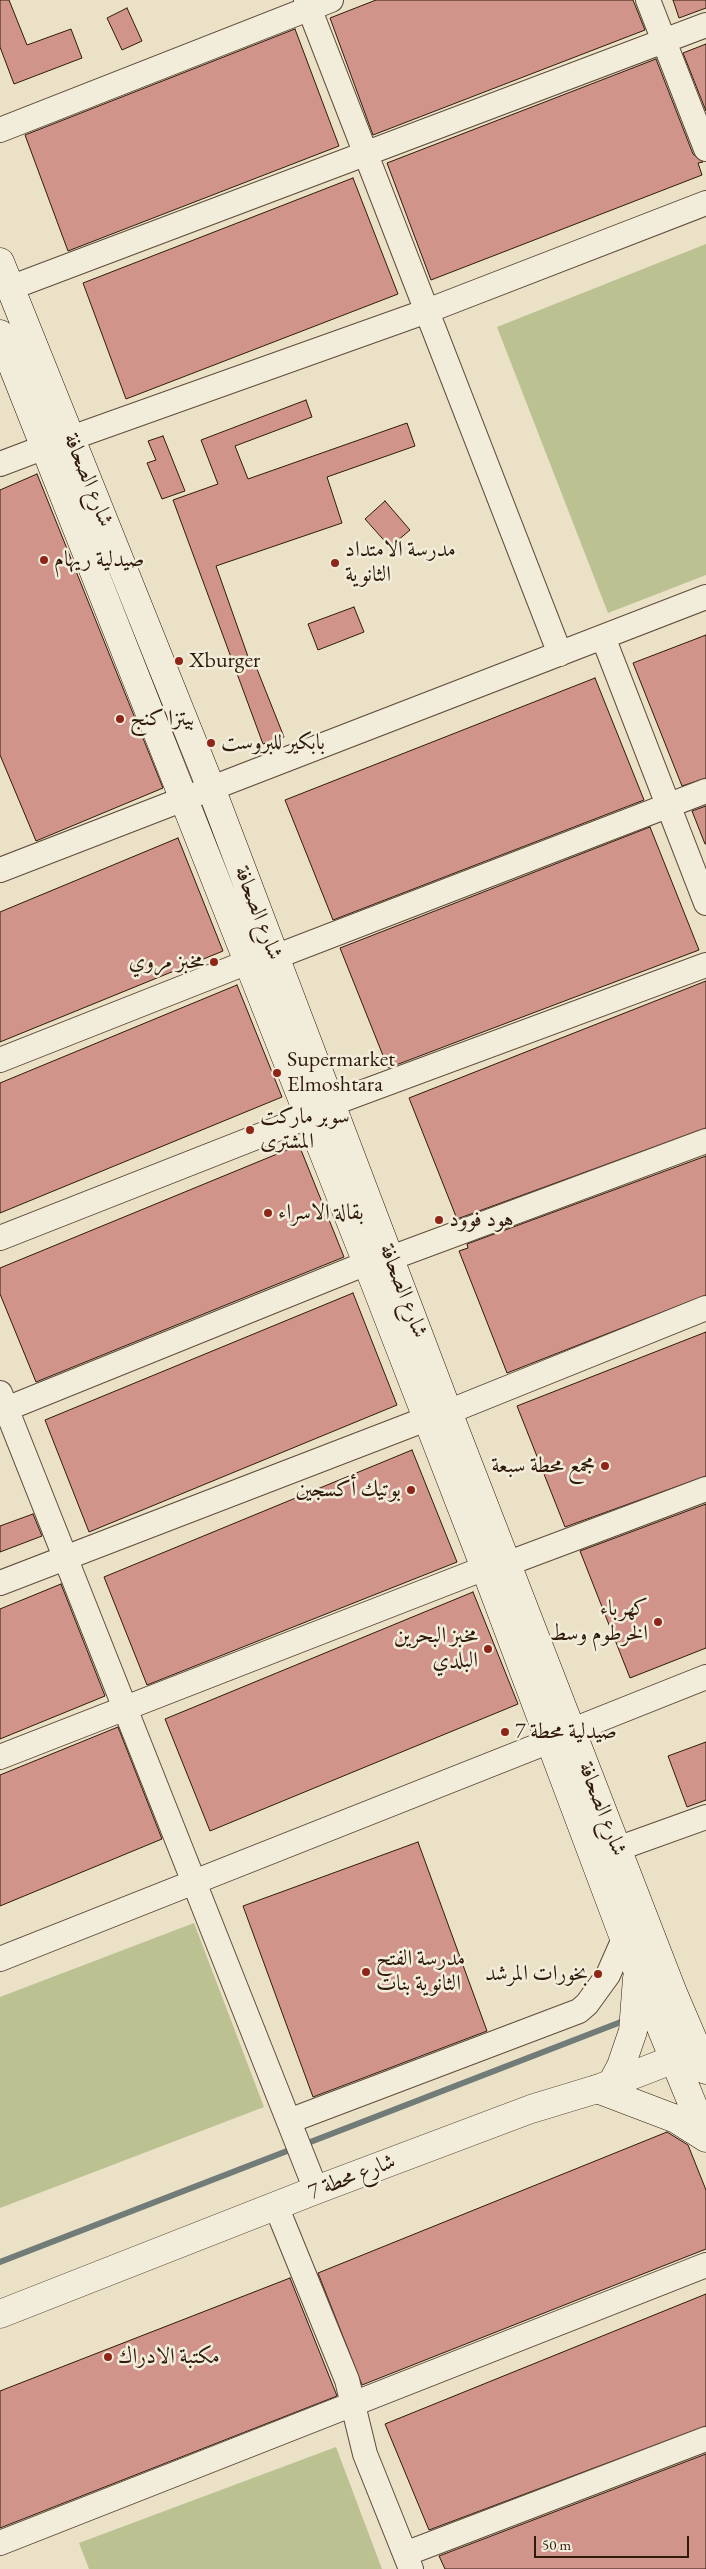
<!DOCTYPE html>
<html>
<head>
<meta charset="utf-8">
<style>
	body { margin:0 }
	#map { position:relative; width:706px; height:2569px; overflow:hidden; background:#ebe1c6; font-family:"EB Garamond",serif }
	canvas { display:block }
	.scale { position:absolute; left:534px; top:2536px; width:155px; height:22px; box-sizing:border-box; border:2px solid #301b0b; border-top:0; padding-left:6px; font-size:15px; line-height:18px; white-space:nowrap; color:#301b0b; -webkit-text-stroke:4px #f2ecda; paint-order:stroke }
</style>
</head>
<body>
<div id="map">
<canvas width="706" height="2569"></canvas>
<div class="scale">50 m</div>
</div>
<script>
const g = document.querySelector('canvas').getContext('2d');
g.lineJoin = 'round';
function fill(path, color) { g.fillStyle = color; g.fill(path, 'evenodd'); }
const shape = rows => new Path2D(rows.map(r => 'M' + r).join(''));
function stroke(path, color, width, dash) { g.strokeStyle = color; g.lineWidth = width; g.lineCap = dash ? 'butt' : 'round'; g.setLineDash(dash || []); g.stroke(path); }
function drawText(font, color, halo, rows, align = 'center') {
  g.font = font + ' "EB Garamond",Amiri,serif'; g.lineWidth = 5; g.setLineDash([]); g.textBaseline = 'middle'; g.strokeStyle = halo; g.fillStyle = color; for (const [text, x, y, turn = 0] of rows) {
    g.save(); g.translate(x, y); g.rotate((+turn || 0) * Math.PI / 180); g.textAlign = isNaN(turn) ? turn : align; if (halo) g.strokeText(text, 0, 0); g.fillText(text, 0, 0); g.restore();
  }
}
fill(shape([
	[706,244,706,575,608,613,497,327],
	[194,1923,264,2107,0,2208,0,1997],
	[336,2447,382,2569,89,2569,79,2543]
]), '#bcc192');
stroke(shape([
	[0,2262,626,2020]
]), '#717b77', 6);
const building = shape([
	[0,0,9,0,27,45,71,29,82,58,14,84,0,47,0,0],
	[633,0,645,30,373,135,330,18,376,0,633,0],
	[673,0,706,0,706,8,679,18,673,0],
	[127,8,142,41,122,50,107,18,127,8],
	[295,29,339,146,68,251,25,135,295,29],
	[706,44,706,111,683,53,706,44],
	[656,59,693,154,703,162,698,163,702,175,431,280,387,163,656,59],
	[353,178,398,294,126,399,83,283,353,178],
	[306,400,312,417,235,446,248,479,407,423,415,446,327,477,342,523,216,566,251,665,255,664,284,737,263,744,173,500,218,484,201,440,306,400],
	[163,436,185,491,162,499,147,463,156,460,148,441,163,436],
	[37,474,163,788,36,841,0,755,0,490,37,474],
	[385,501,410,530,390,547,365,519,385,501],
	[354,607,364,632,318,650,308,624,354,607],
	[706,635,706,778,682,786,633,663,706,635],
	[595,678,644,800,333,920,285,800,595,678],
	[706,806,706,844,705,844,692,811,706,806],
	[650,827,699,950,388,1068,340,948,650,827],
	[178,838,223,951,0,1042,0,912,178,838],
	[706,981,706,1128,457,1219,409,1098,706,981],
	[237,985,282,1097,0,1213,0,1083,237,985],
	[299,1145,344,1257,36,1382,0,1294,0,1268,299,1145],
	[706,1156,706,1295,507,1373,459,1251,468,1248,467,1244,706,1156],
	[353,1293,397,1405,89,1532,45,1420,353,1293],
	[706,1332,706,1476,565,1527,517,1406,706,1332],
	[412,1450,457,1562,147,1685,104,1577,412,1450],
	[706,1504,706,1648,630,1678,580,1551,706,1504],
	[33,1514,42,1536,0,1552,0,1526,33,1514],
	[61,1584,105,1696,0,1739,0,1609,61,1584],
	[473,1592,518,1704,210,1831,165,1719,473,1592],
	[118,1727,162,1839,0,1906,0,1775,118,1727],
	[706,1742,706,1800,687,1807,668,1756,706,1742],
	[418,1842,487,2031,313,2097,243,1906,418,1842],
	[667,2132,688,2145,706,2190,706,2249,362,2385,318,2273,667,2132],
	[290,2278,337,2396,0,2528,0,2391,290,2278],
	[706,2294,706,2426,429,2530,385,2424,706,2294],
	[706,2454,706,2569,445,2569,439,2556,706,2454]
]);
fill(building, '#d0948a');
stroke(building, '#301b0b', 1);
const minor = shape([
	[306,0,560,654],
	[648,0,706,149],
	[0,130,331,0],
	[10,288,706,25],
	[71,438,427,311,706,203],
	[0,464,45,447],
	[603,637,706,903],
	[0,870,706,597],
	[275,957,706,791],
	[0,1060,248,962],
	[331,1104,706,965],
	[0,1238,310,1116],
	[391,1258,706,1141],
	[0,1393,316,2190],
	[6,1409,367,1263],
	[448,1412,706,1308],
	[509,1563,706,1489],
	[0,1583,426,1419],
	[573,1730,706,1677],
	[0,1757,485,1568],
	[617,1849,706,1817],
	[0,1959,550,1741],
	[289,2121,579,2011,587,2004,608,1975,630,1925],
	[276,2206,347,2380,365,2454,411,2569],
	[0,2543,706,2265],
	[405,2554,706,2439]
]);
const tertiary = shape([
	[0,2314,316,2190,531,2109,597,2089,695,2051]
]);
const secondary = shape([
	[0,262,211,788,448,1412,673,1993,706,2070],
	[0,334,367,1263,485,1568,624,1938,706,2137],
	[612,2083,621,2066,633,2031,637,1978],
	[597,2089,676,2119,706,2138]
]);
stroke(minor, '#5f4c3a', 26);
stroke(tertiary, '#5f4c3a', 29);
stroke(secondary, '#301b0b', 29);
stroke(minor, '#f2ecda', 24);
stroke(tertiary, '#f2ecda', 28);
stroke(secondary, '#f2ecda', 28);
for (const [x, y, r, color] of [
	[44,560,5,"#8f2418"],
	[335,563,5,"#8f2418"],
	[179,661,5,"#8f2418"],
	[120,719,5,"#8f2418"],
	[211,743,5,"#8f2418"],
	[214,962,5,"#8f2418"],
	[277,1073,5,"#8f2418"],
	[250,1130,5,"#8f2418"],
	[268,1213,5,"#8f2418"],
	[439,1220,5,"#8f2418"],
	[605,1466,5,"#8f2418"],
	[411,1490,5,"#8f2418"],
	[658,1622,5,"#8f2418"],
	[488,1649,5,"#8f2418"],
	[505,1732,5,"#8f2418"],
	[366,1972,5,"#8f2418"],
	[598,1974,5,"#8f2418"],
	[108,2357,5,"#8f2418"]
]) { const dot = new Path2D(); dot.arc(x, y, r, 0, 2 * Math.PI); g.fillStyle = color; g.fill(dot); stroke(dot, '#f2ecda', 2); }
drawText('22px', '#301b0b', '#f2ecda', [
	["شارع الصحافة",88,480,68],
	["شارع الصحافة",258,913,69],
	["شارع الصحافة",403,1291,69],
	["شارع الصحافة",602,1809,69],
	["شارع محطة 7",352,2177,-21]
]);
drawText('22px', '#301b0b', '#f2ecda', [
	["مدرسة الامتداد",345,550],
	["الثانوية",345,575],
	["صيدلية ريهام",54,560],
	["Xburger",189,661],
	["بيتزا كنج",130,719],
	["بابكير للبروست",221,743],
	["مخبز مروي",204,962,"right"],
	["Supermarket",287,1060],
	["Elmoshtara",287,1085],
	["سوبر ماركت",260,1117],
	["المشترى",260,1142],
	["بقالة الاسراء",278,1213],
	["هود فوود",449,1220],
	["مجمع محطة سبعة",595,1466,"right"],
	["بوتيك أكسجين",401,1490,"right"],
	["كهرباء",648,1609,"right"],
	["الخرطوم وسط",648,1634,"right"],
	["مخبز البحرين",478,1636,"right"],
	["البلدي",478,1661,"right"],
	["صيدلية محطة 7",515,1732],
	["مدرسة الفتح",376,1959],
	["الثانوية بنات",376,1984],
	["بخورات المرشد",588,1974,"right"],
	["مكتبة الادراك",118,2357]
], 'left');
</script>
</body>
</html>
